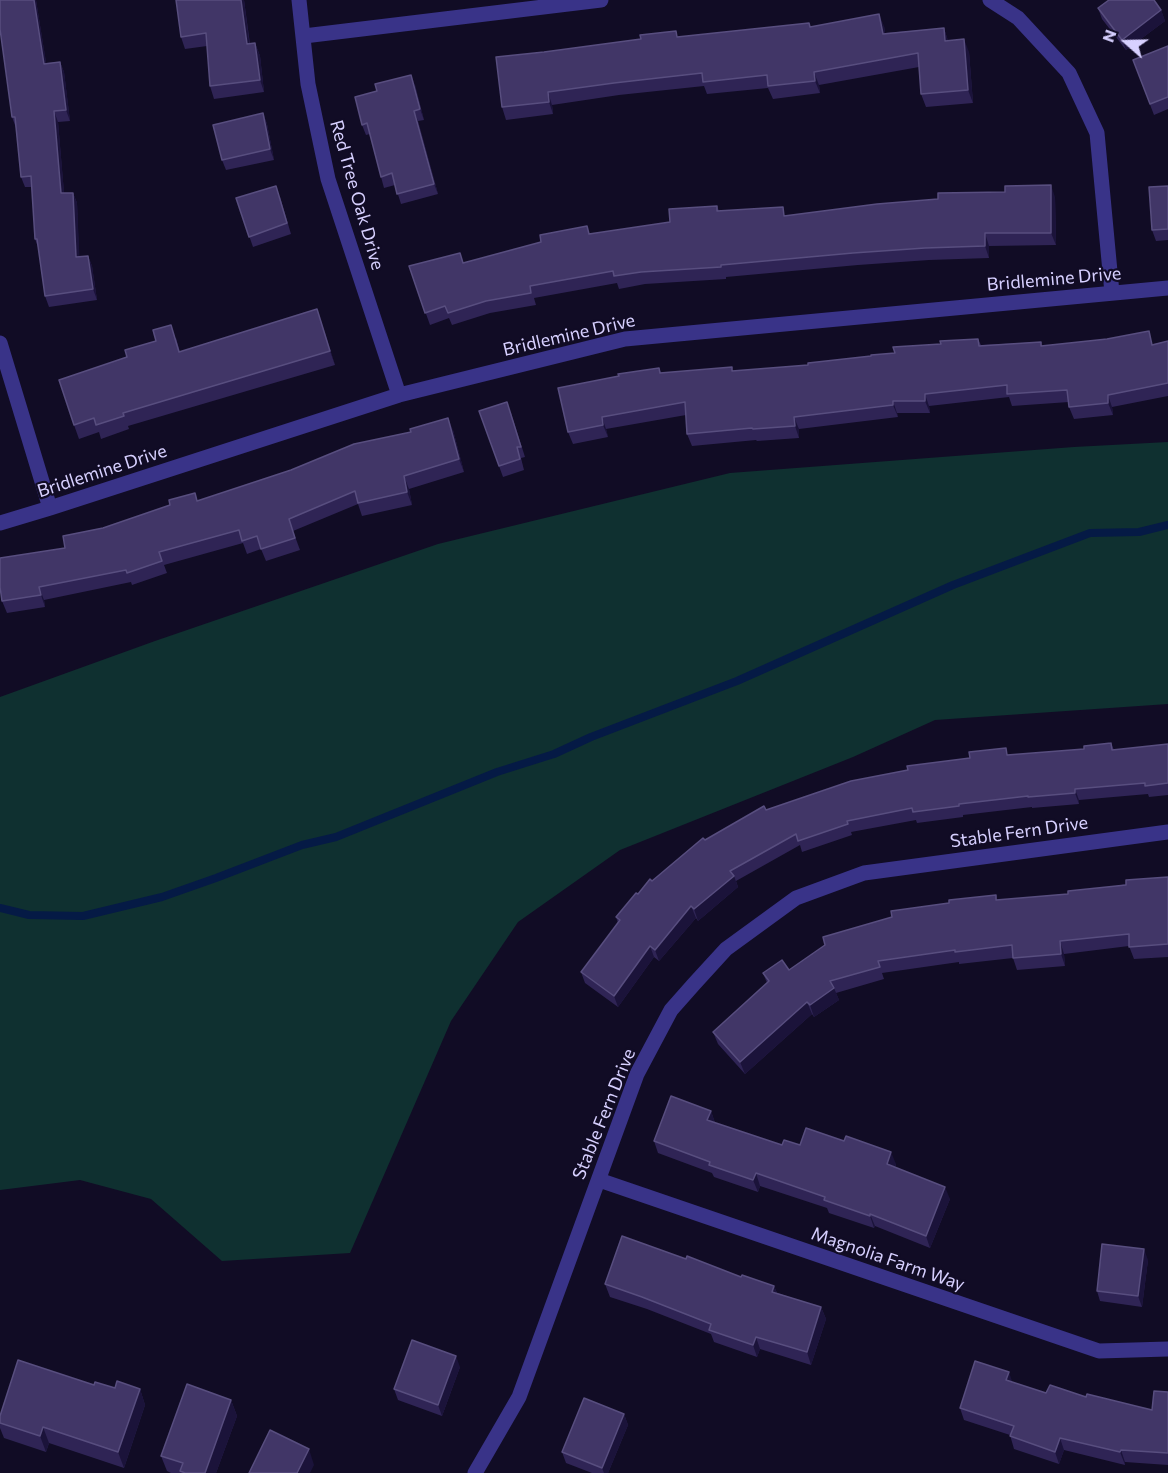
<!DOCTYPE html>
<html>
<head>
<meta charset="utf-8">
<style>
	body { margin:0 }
	#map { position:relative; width:1168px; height:1473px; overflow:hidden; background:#110c25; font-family:Commissioner,sans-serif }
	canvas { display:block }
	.north { position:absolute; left:1096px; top:12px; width:60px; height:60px; -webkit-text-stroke:4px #110c25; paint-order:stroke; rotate:290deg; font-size:16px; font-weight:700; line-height:24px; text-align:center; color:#d7d0ff }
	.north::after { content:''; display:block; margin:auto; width:21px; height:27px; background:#d7d0ff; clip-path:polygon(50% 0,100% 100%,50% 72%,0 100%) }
</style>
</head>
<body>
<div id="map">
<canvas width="1168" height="1473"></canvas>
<div class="north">N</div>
</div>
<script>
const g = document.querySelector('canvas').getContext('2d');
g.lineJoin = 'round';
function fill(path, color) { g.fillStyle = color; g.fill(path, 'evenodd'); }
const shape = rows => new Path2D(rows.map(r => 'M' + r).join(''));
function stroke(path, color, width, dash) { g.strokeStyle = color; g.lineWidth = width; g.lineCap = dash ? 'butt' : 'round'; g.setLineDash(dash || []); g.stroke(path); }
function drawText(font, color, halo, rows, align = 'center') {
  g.font = font + ' Commissioner,sans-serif'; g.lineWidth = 4.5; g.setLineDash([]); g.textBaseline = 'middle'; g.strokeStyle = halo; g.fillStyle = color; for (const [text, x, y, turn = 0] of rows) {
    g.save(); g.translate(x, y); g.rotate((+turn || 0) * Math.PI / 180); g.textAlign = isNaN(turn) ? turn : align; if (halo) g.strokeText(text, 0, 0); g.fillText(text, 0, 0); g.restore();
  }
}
fill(shape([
	[1168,442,1168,704,935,720,853,757,620,850,518,922,451,1021,350,1253,222,1261,151,1199,80,1180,0,1190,0,697,155,641,438,544,730,473,1074,447]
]), '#0f3030');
stroke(shape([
	[0,908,29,915,83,916,162,897,216,878,302,845,336,837,497,772,554,754,591,737,737,681,953,585,1090,533,1139,532,1168,525]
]), '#051a45', 8);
stroke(shape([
	[299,0,308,84,328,179,399,395],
	[990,0,1018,18,1069,73,1097,133,1112,293],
	[304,36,601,0],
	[0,343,50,508],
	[0,523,50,508,399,395,625,339,1168,288],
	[599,1180,1099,1351,1168,1349],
	[475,1473,519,1397,637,1074,671,1010,694,984,726,949,796,898,864,873,1168,832]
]), '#393388', 15);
fill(shape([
	[0,0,36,0,46,63,60,62,64,72,70,121,58,122,64,193,73,193,77,203,79,257,88,256,92,266,97,300,49,307,45,296,38,247,35,239,32,187,25,187,21,177,16,128,12,117],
	[244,0,250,44,255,43,260,56,264,92,214,99,210,86,207,46,185,49,181,37],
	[1098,8,1161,10,1165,21,1126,50,1102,19],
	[884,26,885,33,944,28,948,41,969,52,973,103,926,107,921,94,919,67,819,85,820,93,773,99,768,88,707,94,704,86,619,95,552,105,553,114,506,120,502,107,544,52,678,37,811,27],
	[1168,46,1168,109,1154,115,1133,60],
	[415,85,424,120,418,121,438,194,401,204,395,185,384,188,381,177,370,134,366,135,362,125],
	[263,113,267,124,274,160,226,170,222,160],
	[1168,186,1168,240,1156,241,1152,230],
	[280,197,291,234,253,247,236,198],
	[1055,197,1056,245,989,246,989,258,929,260,858,265,726,277,726,279,645,284,619,289,617,283,534,298,536,305,490,313,452,325,449,318,430,325,409,266,464,263,590,234,670,222,717,206,719,211,786,216],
	[317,309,335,365,128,426,129,429,101,439,99,432,79,439,74,425,127,357,176,338,180,352],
	[978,339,981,345,1041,342,1042,346,1154,344,1168,341,1168,396,1112,407,1113,415,1074,419,1069,407,1069,402,1012,406,1009,397,929,406,930,413,897,413,898,417,799,429,799,438,757,441,756,440,692,446,687,434,686,415,606,429,608,437,573,444,568,432,659,368,661,373,733,371,808,365,895,353,941,344],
	[479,411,511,413,525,457,521,458,524,470,503,477],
	[453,430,464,472,409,489,412,505,362,516,358,504,293,531,300,550,266,561,261,549,247,554,243,543,164,565,167,573,132,585,131,582,44,600,45,607,7,613,2,601,65,548,103,528],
	[1111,743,1114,750,1168,744,1168,795,1149,797,1148,794,1079,800,1079,804,1032,808,1032,807,963,815,963,817,917,823,916,820,851,832,852,835,802,852,800,845,736,881,738,887,698,921,696,918,659,961,654,957,618,1007,585,983,581,972,618,923,616,917,652,881,705,840,766,810,1009,755,1084,749],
	[1168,877,1168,957,1134,959,1129,946,1064,954,1065,966,1017,970,1013,958,959,964,959,962,882,973,884,979,836,993,839,1000,814,1017,812,1014,745,1074,718,1044,713,1032,767,983,763,973,789,970,949,903,996,895,997,900,1068,894],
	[711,1111,715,1123,782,1145,800,1145,896,1164,895,1167,950,1199,930,1248,875,1226,874,1228,829,1213,827,1208,760,1186,758,1192,714,1177,712,1173,658,1153,654,1141],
	[686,1259,741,1277,774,1286,777,1293,821,1307,826,1319,811,1365,760,1349,757,1357,714,1342,711,1334,647,1309,610,1297,605,1284],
	[1148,1260,1142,1307,1100,1301,1097,1291],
	[460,1367,442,1416,398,1400,394,1389],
	[1013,1382,1046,1393,1086,1397,1152,1410,1168,1392,1168,1465,1125,1462,1125,1465,1064,1450,1059,1464,1014,1449,1010,1435,964,1420,960,1408],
	[94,1385,115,1388,140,1389,145,1405,124,1468,49,1443,46,1452,4,1438,0,1428,0,1416],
	[231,1400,237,1416,216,1473,171,1473,167,1471,161,1456],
	[624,1414,628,1425,608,1473,592,1473,566,1463,562,1452]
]), '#2f2455');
fill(shape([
	[34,0,36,0,48,74,44,64],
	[241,0,244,0,251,57,247,44],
	[1161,10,1165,21,1126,50,1122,40],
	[879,14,884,26,887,46,883,34],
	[944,28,948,41,945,41],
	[964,39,969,52,973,103,968,90],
	[255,43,260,56,264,92,260,80],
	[60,62,64,72,70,121,66,110],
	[814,72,819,85,820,93,815,81],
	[411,75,415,85,424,120,420,109],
	[548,92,552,105,553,114,549,102],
	[54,111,58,122,65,204,61,193],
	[414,111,418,121,438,194,434,184],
	[263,113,267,124,274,160,270,149],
	[1051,185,1055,197,1056,245,1051,233],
	[73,193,77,203,80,268,76,257],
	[985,233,989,246,989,258,985,246],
	[88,256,92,266,97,300,93,289],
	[317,309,322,323,335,365,330,351],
	[925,394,929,406,930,413,925,401],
	[1108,395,1112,407,1113,415,1108,403],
	[893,401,897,413,898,417,893,405],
	[602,417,606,429,608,437,603,425],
	[794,417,799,429,799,438,795,426],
	[448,418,453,430,464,472,459,459],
	[404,476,409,489,412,505,407,492],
	[39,587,44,600,45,607,41,595],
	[1075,789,1079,800,1079,804,1075,793],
	[734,876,738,887,698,921,694,909],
	[691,906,696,918,659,961,655,950],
	[1060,941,1064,954,1065,966,1061,954],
	[650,946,654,957,618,1007,614,996],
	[834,988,839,1000,814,1017,810,1005],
	[807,1002,812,1014,745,1074,740,1062],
	[711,1111,715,1123,707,1120],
	[891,1152,896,1164,892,1176,887,1164],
	[756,1173,760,1186,758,1192,753,1180],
	[945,1187,950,1199,930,1248,926,1236],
	[870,1214,875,1226,874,1228,870,1216],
	[1144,1249,1148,1260,1142,1307,1138,1296],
	[774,1286,779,1298,772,1292],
	[821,1307,826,1319,811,1365,807,1352],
	[756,1337,760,1349,757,1357,753,1345],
	[456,1356,460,1367,442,1416,438,1405],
	[1009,1372,1013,1384,1006,1380],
	[140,1389,145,1405,124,1468,118,1452],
	[231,1400,237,1416,216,1473,205,1473],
	[624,1414,628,1425,608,1473,604,1473,602,1468],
	[43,1427,49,1443,46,1452,40,1436],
	[1060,1438,1064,1450,1059,1464,1055,1452],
	[309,1449,314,1465,310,1473,297,1473],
	[1121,1450,1125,1462,1125,1465,1120,1452]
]), '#1b133a');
const building = shape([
	[0,0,34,0,44,64,60,62,66,110,54,111,61,193,73,193,76,257,88,256,93,289,45,296,37,239,35,239,31,176,21,177,15,117,12,117,0,29,0,0],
	[176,0,241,0,247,44,255,43,260,80,210,86,206,33,181,37,176,0],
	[1109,0,1154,0,1161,10,1122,40,1098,8,1109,0],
	[879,14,883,34,944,28,945,41,964,39,968,90,921,94,918,53,814,72,815,81,768,86,767,75,703,82,702,73,614,83,548,92,549,102,502,107,496,57,544,52,641,39,640,35,676,31,677,37,809,23,810,27,879,14],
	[1168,46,1168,97,1150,104,1133,60,1168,46],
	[411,75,420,109,414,111,434,184,397,194,392,173,381,177,367,123,362,125,355,97,377,91,375,84,411,75],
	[263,113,270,149,222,160,213,125,263,113],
	[1051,185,1051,233,985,233,985,246,925,248,853,253,721,265,721,267,641,272,614,276,613,271,530,286,531,293,486,301,448,313,445,306,425,313,409,266,460,253,463,263,541,242,540,235,587,226,589,234,670,222,669,209,717,206,717,211,783,207,784,216,877,204,938,199,938,193,1005,192,1005,186,1051,185],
	[276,186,287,223,249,237,236,198,276,186],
	[1168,186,1168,229,1152,230,1149,187,1168,186],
	[317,309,330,351,123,413,124,416,96,425,94,418,74,425,59,380,127,357,125,350,156,341,153,330,171,325,179,352,317,309],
	[1149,331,1152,345,1168,341,1168,383,1108,395,1108,403,1069,407,1067,390,1007,394,1007,385,925,394,925,401,893,401,893,405,794,417,795,426,753,429,752,428,687,434,685,402,602,417,603,425,568,432,558,388,619,376,618,374,659,368,660,373,732,367,732,371,808,365,808,363,871,356,871,355,895,353,893,347,941,344,940,341,978,339,979,346,1041,342,1041,346,1107,339,1149,331],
	[507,402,521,447,517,447,520,459,499,466,479,411,507,402],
	[448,418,459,459,404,476,407,492,358,503,355,491,289,519,295,538,261,549,257,536,242,541,239,530,159,552,162,561,127,573,126,570,39,587,41,595,2,601,0,587,0,558,65,548,63,536,103,528,170,505,169,500,195,493,197,501,291,470,354,444,411,432,410,429,448,418],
	[1111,743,1112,750,1168,744,1168,783,1145,786,1145,783,1075,789,1075,793,1028,797,1028,796,959,804,959,806,913,812,912,808,847,821,848,824,798,841,796,834,730,871,734,876,694,909,691,906,655,950,650,946,614,996,581,972,620,920,616,917,636,893,638,894,650,879,652,881,703,838,705,840,764,806,766,810,851,781,908,770,907,766,970,758,969,752,1006,748,1007,755,1084,749,1084,746,1111,743],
	[1168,877,1168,944,1129,947,1129,934,1060,941,1061,954,1013,958,1012,945,955,952,955,950,878,961,880,967,830,981,834,988,810,1005,807,1002,740,1062,713,1032,769,981,763,973,782,960,789,970,825,945,823,937,892,917,891,911,949,903,949,900,996,895,996,900,1068,894,1068,891,1126,885,1126,880,1168,877],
	[671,1096,711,1111,707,1120,782,1145,784,1140,800,1145,806,1128,844,1141,846,1136,891,1152,887,1164,945,1187,926,1236,870,1214,870,1216,824,1200,825,1197,756,1173,753,1180,709,1165,710,1162,654,1141,671,1096],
	[622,1236,686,1259,687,1256,741,1277,742,1275,774,1286,772,1292,821,1307,807,1352,756,1337,753,1345,709,1330,711,1324,642,1297,605,1284,622,1236],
	[1102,1244,1144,1249,1138,1296,1097,1291,1102,1244],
	[412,1340,456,1356,438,1405,394,1389,412,1340],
	[18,1360,94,1385,95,1382,115,1388,117,1381,140,1389,118,1452,43,1427,40,1436,0,1423,0,1416,18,1360],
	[975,1361,1009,1372,1006,1380,1046,1393,1050,1385,1086,1397,1087,1394,1152,1410,1154,1391,1168,1392,1168,1453,1121,1450,1120,1452,1060,1438,1055,1452,1010,1436,1014,1426,960,1408,975,1361],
	[187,1384,231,1400,205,1473,185,1473,180,1471,183,1463,161,1456,187,1384],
	[584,1398,624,1414,602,1468,562,1452,584,1398],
	[270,1430,309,1449,297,1473,249,1473,270,1430]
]);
fill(building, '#413667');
stroke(building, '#584e7f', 1.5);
drawText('18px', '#d7d0ff', '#110c25', [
	["Red Tree Oak Drive",357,195,74],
	["Bridlemine Drive",1054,279,-5],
	["Bridlemine Drive",569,335,-13],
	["Bridlemine Drive",102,471,-18],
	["Stable Fern Drive",1019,832,-8],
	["Stable Fern Drive",604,1114,-68],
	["Magnolia Farm Way",888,1259,19]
]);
</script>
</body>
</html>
